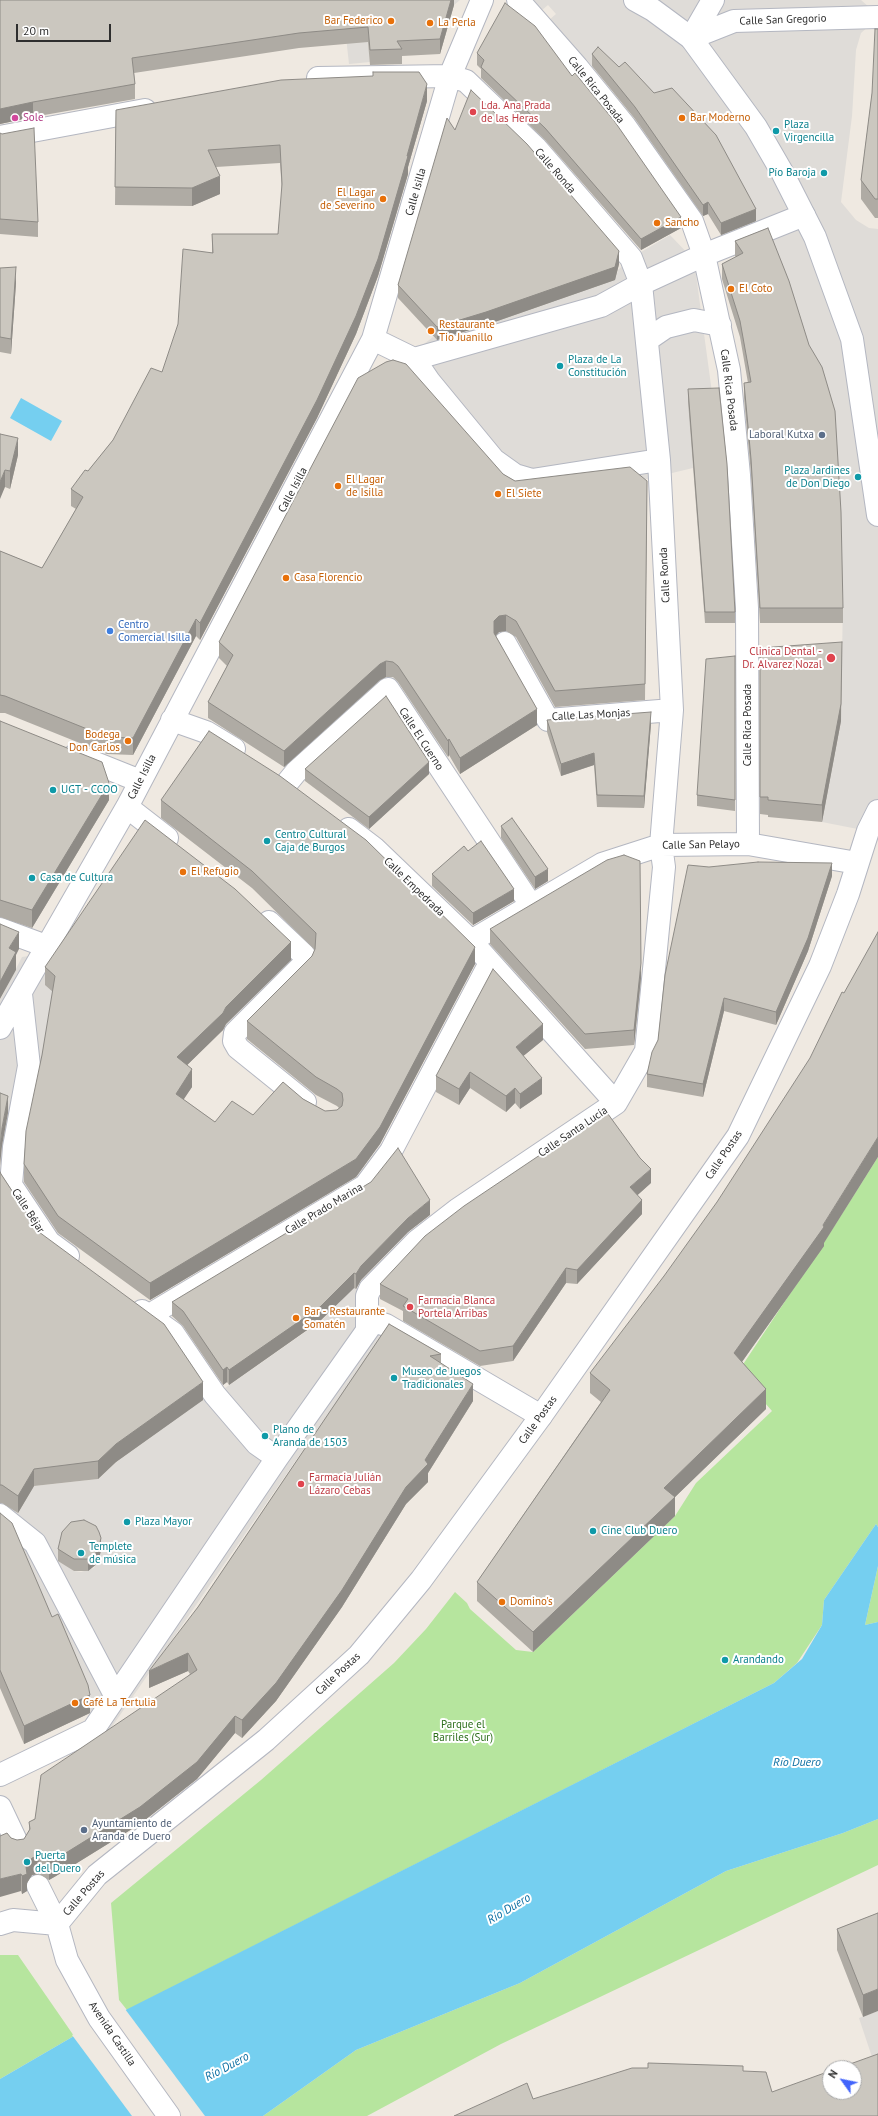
<!DOCTYPE html>
<html>
<head>
<meta charset="utf-8">
<style>
	body { margin:0 }
	#map { position:relative; width:878px; height:2116px; overflow:hidden; background:#efe9e1; font-family:"PT Sans",sans-serif }
	canvas { display:block }
	.north { position:absolute; left:822px; top:2060px; width:40px; height:40px; box-sizing:border-box; background:#fff; border:1px solid #ababab; border-radius:50%; rotate:303deg; font-size:11px; font-weight:700; line-height:16px; text-align:center; color:#2e2e2e }
	.north::after { content:''; display:block; margin:auto; width:14px; height:18px; background:#4264fb; clip-path:polygon(50% 0,100% 100%,50% 72%,0 100%) }
	.scale { position:absolute; left:16px; top:24px; width:95px; height:18px; box-sizing:border-box; border:2px solid #2e2e2e; border-top:0; padding-left:5px; font-size:12px; line-height:14px; white-space:nowrap; color:#2e2e2e; -webkit-text-stroke:3px #fff; paint-order:stroke }
</style>
</head>
<body>
<div id="map">
<canvas width="878" height="2116"></canvas>
<div class="north">N</div>
<div class="scale">20 m</div>
</div>
<script>
const g = document.querySelector('canvas').getContext('2d');
g.lineJoin = 'round';
function fill(path, color) { g.fillStyle = color; g.fill(path, 'evenodd'); }
const shape = rows => new Path2D(rows.map(r => 'M' + r).join(''));
function stroke(path, color, width, dash) { g.strokeStyle = color; g.lineWidth = width; g.lineCap = dash ? 'butt' : 'round'; g.setLineDash(dash || []); g.stroke(path); }
function drawText(font, color, halo, rows, align = 'center') {
  g.font = font + ' "PT Sans",sans-serif'; g.lineWidth = 4; g.setLineDash([]); g.textBaseline = 'middle'; g.strokeStyle = halo; g.fillStyle = color; for (const [text, x, y, turn = 0] of rows) {
    g.save(); g.translate(x, y); g.rotate((+turn || 0) * Math.PI / 180); g.textAlign = isNaN(turn) ? turn : align; if (halo) g.strokeText(text, 0, 0); g.fillText(text, 0, 0); g.restore();
  }
}
fill(shape([
	[878,1157,878,1527,876,1524,824,1600,822,1625,797,1663,774,1683,127,2010,119,2000,111,1903,261,1780,394,1663,426,1629,455,1592,467,1603,470,1609,516,1650,533,1652,675,1516,696,1483,772,1411,738,1372,823,1244],
	[878,1566,878,1622,865,1625],
	[878,1819,878,1865,501,2044,367,2116,263,2116,356,2050,520,1983,726,1871,843,1833],
	[0,1955,18,1955,74,2036,0,2079]
]), '#b6e59e');
fill(shape([
	[342,0,460,0,454,5,365,7,370,62,349,64],
	[530,0,861,0,878,15,878,18,861,33,856,50,852,116,841,202,856,220,869,228,878,229,878,833,822,822,841,721,843,596,765,234,753,215,611,86,549,20,556,14,548,5,541,11],
	[670,235,694,260,713,400,690,425,693,468,630,483,515,497,420,347,433,337,440,341,454,336,615,280,618,270,631,258],
	[42,954,55,994,42,1072,21,1119,0,1110,0,1000,22,957],
	[352,1283,381,1309,395,1317,98,1747,88,1703,0,1557,0,1499,34,1486,98,1479,116,1462,205,1398,215,1395,321,1321,340,1302],
	[99,1544,100,1557,94,1568,81,1572,74,1571,64,1563],
	[878,2011,878,2075,859,2018]
]), '#dfdcd8');
fill(shape([
	[21,398,62,421,51,441,10,418],
	[876,1524,878,1527,878,1566,865,1625,878,1622,878,1819,843,1833,726,1871,520,1983,356,2050,263,2116,0,2116,0,2079,74,2036,774,1683,802,1659,822,1625,824,1600]
]), '#75cff0');
fill(shape([
	[125,2009,205,2116,132,2116,72,2035]
]), '#efe9e1');
const street = shape([
	[518,0,577,67,625,126,692,221,704,255,729,370,739,475,747,608,748,844],
	[691,38,734,21,878,17],
	[691,38,713,0],
	[318,78,450,76,466,81,536,148,631,258,641,284,659,460,672,710,661,845,664,867,646,1051,616,1103,457,1210,417,1241,370,1289,367,1296,367,1329],
	[0,137,145,110],
	[373,339,414,359,601,306,641,284,704,255,804,215],
	[647,340,666,327,694,320,720,325],
	[414,359,429,381,494,460,515,475,532,480,659,460],
	[505,643,548,720,672,710],
	[172,720,206,732,234,749],
	[75,755,140,781],
	[287,783,296,772,388,689,531,905],
	[127,807,167,838],
	[349,829,374,848,471,941,616,1103],
	[269,922,304,955,305,960,303,965,235,1033,234,1041,238,1048,305,1102],
	[0,929,46,946],
	[471,941,602,864,661,845,748,844,857,863],
	[21,994,29,1066,14,1147,11,1185,49,1242,68,1256],
	[0,1028,127,807,373,339,450,76,482,0],
	[142,1311,173,1333,215,1395,257,1444,277,1458],
	[148,1316,365,1186,391,1151,490,963],
	[0,1515,35,1543,116,1697],
	[0,1775,93,1730,277,1458,371,1325,376,1322,386,1325,541,1416],
	[0,1807,18,1845],
	[38,1886,57,1924]
]);
const secondary = shape([
	[635,0,653,10,691,38,756,127,782,172,815,237,852,339,878,515],
	[0,1924,13,1920,57,1924],
	[57,1924,97,1875,266,1740,359,1655,421,1580,541,1416,738,1136,820,966,848,894,868,831,878,811],
	[57,1924,67,1960,99,2018,169,2116]
]);
stroke(street, '#b4b7c1', 24);
stroke(secondary, '#b4b7c1', 24);
stroke(street, '#fff', 22);
stroke(secondary, '#fff', 22);
fill(shape([
	[0,0,454,0,454,5,440,54,402,56,402,64,370,65,368,42,299,48,134,73,135,84,135,99,33,117,0,124],
	[878,29,878,218,875,218,861,199,861,180,872,93],
	[477,53,681,228,641,250,545,140,481,78,481,69,477,65],
	[592,54,756,221,721,235,708,214,703,216,635,119,592,66],
	[427,101,408,167,408,174,378,276,356,334,317,418,200,640,196,636,133,755,107,754,5,713,0,713,0,551,42,568,76,509,71,506,71,489,88,471,113,440,162,372,212,253,212,234,278,234,282,191,280,163,216,167,220,194,192,206,115,205,116,110],
	[455,130,619,264,615,280,486,325,437,340,398,298,398,285],
	[0,133,38,222,38,237,0,234],
	[768,228,843,608,843,623,760,623,751,474,744,398,744,383,748,383,740,337,722,279,722,264,736,257,735,256,735,241],
	[0,268,16,283,11,354,0,352],
	[688,389,735,612,735,623,705,623,688,401],
	[0,434,18,455,10,489,5,487],
	[503,474,515,481,647,481,645,700,555,707,516,637,506,631,499,632,496,636,537,725,460,774,449,755,448,757,398,682,393,677,386,677,380,680,284,767,208,718,208,702,227,666,219,658,219,642],
	[760,648,841,721,822,822,768,817,768,815,760,814],
	[735,656,735,811,697,806,697,795],
	[547,720,651,724,644,808,597,807,594,765,561,776,547,732],
	[0,721,109,800,32,928,0,917],
	[305,769,429,774,369,829,305,781],
	[161,800,475,964,380,1144,356,1177,150,1300,58,1233,24,1182,24,1164,53,992,45,985,45,967,291,960,226,1024,223,1030,187,1065,192,1087,183,1099,215,1122,253,1115,303,1099,325,1111,337,1110,339,1108,337,1106,316,1095,247,1039,247,1021,312,956,315,950,252,888,161,818],
	[501,826,548,881,535,889,501,838],
	[709,867,832,876,808,951,776,1025,724,1011,703,1097,647,1087,647,1074,658,1040],
	[432,874,514,901,473,925,432,886],
	[490,929,641,978,634,1045,585,1049,490,944],
	[543,1040,523,1056,542,1094,520,1109,515,1103,506,1112,470,1088,459,1105,436,1092,436,1076],
	[0,1172,1,1174,39,1232,203,1400,116,1462,98,1479,34,1486,18,1513,2,1503,0,1503],
	[651,1183,637,1195,642,1214,577,1284,566,1283,513,1361,480,1366,403,1321,403,1311,380,1299,380,1284],
	[430,1215,408,1232,361,1280,356,1289,354,1288,320,1321,229,1385,227,1382,223,1385,183,1326,172,1316,172,1302],
	[824,1243,824,1246,742,1362,766,1409,675,1497,675,1516,533,1652,477,1601,477,1582,601,1402,590,1393,590,1373],
	[389,1324,441,1354,441,1363,473,1401,428,1473,428,1482,406,1504,342,1607,276,1701,242,1738,235,1733,197,1779,140,1824,56,1876,49,1880,39,1874,32,1875,27,1883,27,1891,22,1894,21,1891,11,1838,17,1840,24,1839,29,1831,29,1822,35,1819,190,1674,188,1671,149,1688,198,1607],
	[0,1513,90,1713,24,1744,0,1688],
	[58,1549,101,1550,98,1563,88,1571,74,1571,58,1561],
	[878,1913,863,2017,837,1950,837,1929]
]), '#afaba4');
fill(shape([
	[451,0,454,0,454,5,440,54,440,39],
	[427,84,427,101,408,167,408,174,378,276,356,334,317,418,200,640,200,623,407,156],
	[33,102,33,117,0,124,0,109],
	[220,176,220,194,192,206,192,188],
	[708,202,708,214,703,216,703,205],
	[756,209,756,221,721,235,721,223],
	[681,217,681,228,641,250,641,239],
	[619,251,619,264,615,280,486,325,437,340,437,327],
	[16,267,16,283,11,354,11,339],
	[18,438,18,455,10,489,10,471],
	[5,470,5,487,0,499,0,482],
	[506,615,506,631,499,632,494,637,494,621,499,616],
	[196,619,196,636,133,755,133,738],
	[842,642,841,721,822,822,822,805],
	[386,661,386,677,380,680,284,767,284,751,380,664],
	[537,709,537,725,460,774,460,758],
	[651,712,651,724,644,808,644,796],
	[449,739,449,755,448,757,448,741],
	[594,753,594,765,561,776,561,764],
	[429,762,429,774,369,829,369,817],
	[109,783,109,800,32,928,32,910],
	[832,863,832,876,808,951,776,1025,776,1012],
	[548,869,548,881,535,889,535,877],
	[514,889,514,901,473,925,473,913],
	[19,932,19,949,16,955,16,970,0,999,0,982,9,948],
	[291,942,291,960,226,1024,223,1030,177,1075,177,1057,226,1007],
	[475,947,475,964,380,1144,356,1177,150,1300,150,1283,356,1159],
	[641,963,641,978,634,1045,634,1030],
	[724,998,724,1011,703,1097,703,1084],
	[543,1024,543,1040,516,1062,516,1047],
	[192,1069,192,1087,176,1111,176,1094],
	[470,1072,470,1088,459,1105,459,1089],
	[542,1078,542,1094,520,1109,520,1094],
	[515,1088,515,1103,506,1112,506,1096],
	[8,1096,8,1113,2,1146,0,1166,0,1149,2,1128],
	[878,1137,878,1157,824,1243,824,1246,734,1373,734,1353,823,1225],
	[651,1169,651,1183,630,1202,630,1187],
	[430,1200,430,1215,408,1232,361,1280,356,1289,356,1274,361,1266,408,1218],
	[642,1200,642,1214,577,1284,577,1270],
	[566,1268,566,1283,513,1361,513,1346],
	[354,1273,354,1288,320,1321,229,1385,229,1370],
	[227,1367,227,1382,223,1385,223,1370],
	[203,1382,203,1400,116,1462,98,1479,98,1461,116,1444],
	[473,1384,473,1401,428,1473,428,1482,406,1504,342,1607,276,1701,242,1738,242,1720,425,1460],
	[766,1389,766,1409,674,1498,675,1497,675,1516,533,1652,533,1632,664,1488],
	[34,1469,34,1486,18,1513,18,1496],
	[101,1538,101,1550,98,1563,88,1571,88,1559],
	[188,1653,188,1671,149,1688,149,1671],
	[90,1695,90,1713,24,1744,24,1726],
	[235,1716,235,1733,197,1779,140,1824,56,1876,49,1880,49,1862],
	[39,1856,39,1874,32,1875,27,1883,27,1891,22,1894,22,1876,26,1867,32,1858],
	[21,1874,21,1891,0,1897,0,1879],
	[878,1989,878,2011,863,2017,863,1995]
]), '#8e8b86');
const building = shape([
	[0,0,451,0,440,39,397,41,402,49,370,50,368,27,299,33,132,58,135,84,33,102,0,109,0,0],
	[505,3,535,26,572,76,575,73,615,122,681,217,641,239,545,128,481,67,484,60,477,53,505,3],
	[875,29,878,29,878,199,875,199,861,180,872,93,875,29],
	[598,47,619,67,625,62,654,93,672,88,716,135,756,209,721,223,708,202,703,205,635,107,592,54,598,47],
	[373,72,419,72,427,84,407,156,408,156,378,259,356,316,317,400,200,623,196,619,133,738,107,737,5,696,0,695,0,551,42,568,83,497,71,489,85,470,88,471,113,440,151,368,162,372,178,324,183,249,213,253,212,234,278,234,282,184,280,145,208,150,220,176,192,188,115,187,116,110,281,80,373,76,373,72],
	[471,90,527,144,619,251,615,267,486,312,437,327,398,285,447,118,455,130,471,90],
	[34,128,38,222,0,219,0,133,2,134,34,128],
	[768,228,789,281,809,345,822,367,835,411,841,512,843,608,760,608,751,459,744,383,751,382,740,321,722,264,743,253,735,241,768,228],
	[16,267,11,339,0,337,0,268,16,267],
	[393,360,406,364,503,474,515,481,630,467,647,481,645,684,555,691,516,621,506,615,499,616,494,621,494,633,537,709,460,758,449,739,448,741,398,666,393,662,386,661,380,664,284,751,208,702,233,655,219,642,358,378,386,362,393,360],
	[719,388,727,464,735,612,705,612,688,389,719,388],
	[0,434,18,438,10,471,5,470,0,482,0,434],
	[842,642,841,704,822,805,768,800,768,797,760,797,760,648,842,642],
	[735,656,735,800,697,795,706,659,735,656],
	[386,696,429,762,369,817,305,769,386,696],
	[651,712,644,796,597,795,594,753,561,764,547,720,651,712],
	[0,721,102,762,109,783,32,910,0,900,0,721],
	[209,731,280,776,366,840,475,947,380,1127,356,1159,150,1283,58,1216,24,1164,26,1131,42,1055,55,976,45,967,145,820,235,889,291,942,226,1007,223,1013,177,1057,192,1069,176,1094,215,1122,232,1101,253,1115,283,1082,303,1099,325,1111,337,1110,342,1106,343,1100,342,1093,337,1089,316,1077,247,1021,312,956,315,949,316,933,252,871,161,800,209,731],
	[512,818,548,869,535,877,501,826,512,818],
	[481,841,514,889,473,913,432,874,464,846,468,851,481,841],
	[624,855,640,861,641,963,634,1030,585,1034,490,929,607,860,624,855],
	[758,862,832,863,808,938,776,1012,724,998,703,1084,647,1074,652,1052,658,1040,665,975,688,865,709,867,758,862],
	[0,924,19,932,9,948,16,952,0,982,0,924],
	[878,932,878,1137,823,1225,824,1227,734,1353,766,1389,664,1488,675,1497,533,1632,477,1582,610,1390,590,1373,664,1276,717,1202,810,1058,842,992,844,993,878,932],
	[493,969,543,1024,516,1047,542,1078,520,1094,515,1088,506,1096,470,1072,459,1089,436,1076,493,969],
	[0,1093,8,1096,2,1128,0,1149,0,1093],
	[601,1114,608,1114,640,1158,651,1169,630,1187,642,1200,577,1270,566,1268,513,1346,480,1351,403,1306,408,1299,380,1284,425,1236,464,1206,601,1114],
	[398,1148,430,1200,408,1218,361,1266,356,1274,354,1273,320,1307,229,1370,227,1367,223,1370,183,1311,172,1302,371,1182,398,1148],
	[0,1172,1,1174,39,1232,164,1324,203,1382,116,1444,98,1461,34,1469,18,1496,2,1485,0,1485,0,1172],
	[389,1324,441,1354,430,1356,473,1384,425,1460,428,1464,406,1487,342,1590,276,1683,242,1720,235,1716,197,1762,140,1807,56,1859,49,1862,39,1856,32,1858,26,1867,27,1874,22,1876,21,1874,0,1879,0,1836,7,1833,11,1838,17,1840,24,1839,30,1829,29,1822,35,1819,41,1775,197,1670,188,1653,149,1671,198,1607,389,1324],
	[0,1513,12,1523,52,1617,58,1614,88,1685,90,1695,24,1726,0,1670,0,1513],
	[84,1520,96,1526,99,1532,101,1538,98,1551,88,1559,74,1559,58,1549,62,1532,71,1522,84,1520],
	[878,1913,878,1989,863,1995,837,1929,878,1913],
	[878,2054,878,2116,454,2116,527,2083,533,2099,632,2068,648,2068,648,2063,743,2066,743,2071,766,2072,772,2092,830,2071,830,2092,854,2092,854,2068,839,2068,878,2054]
]);
fill(building, '#cbc7bf');
stroke(building, '#8e8b86', 1);
for (const [x, y, r, color] of [
	[391,21,4,"#e8710a"],
	[430,23,4,"#e8710a"],
	[473,112,4,"#e0444e"],
	[15,118,4,"#d1479c"],
	[682,118,4,"#e8710a"],
	[776,131,4,"#0f9aa8"],
	[824,173,4,"#0f9aa8"],
	[383,199,4,"#e8710a"],
	[657,223,4,"#e8710a"],
	[731,289,4,"#e8710a"],
	[431,331,4,"#e8710a"],
	[560,366,4,"#0f9aa8"],
	[822,435,4,"#5c6f8a"],
	[858,477,4,"#0f9aa8"],
	[338,486,4,"#e8710a"],
	[498,494,4,"#e8710a"],
	[286,578,4,"#e8710a"],
	[110,631,4,"#3f7fe0"],
	[831,658,5,"#e0444e"],
	[128,741,4,"#e8710a"],
	[53,790,4,"#0f9aa8"],
	[267,841,4,"#0f9aa8"],
	[183,872,4,"#e8710a"],
	[32,878,4,"#0f9aa8"],
	[410,1307,4,"#e0444e"],
	[296,1318,4,"#e8710a"],
	[394,1378,4,"#0f9aa8"],
	[265,1436,4,"#0f9aa8"],
	[301,1484,4,"#e0444e"],
	[127,1522,4,"#0f9aa8"],
	[593,1531,4,"#0f9aa8"],
	[81,1553,4,"#0f9aa8"],
	[502,1602,4,"#e8710a"],
	[725,1660,4,"#0f9aa8"],
	[75,1703,4,"#e8710a"],
	[84,1830,4,"#5c6f8a"],
	[27,1862,4,"#0f9aa8"]
]) { const dot = new Path2D(); dot.arc(x, y, r, 0, 2 * Math.PI); g.fillStyle = color; g.fill(dot); stroke(dot, '#fff', 1.5); }
drawText('11px', '#2e2e2e', '#fff', [
	["Calle San Gregorio",783,20,-2],
	["Calle Rica Posada",596,90,51],
	["Calle Ronda",555,171,49],
	["Calle Isilla",416,192,-74],
	["Calle Rica Posada",729,390,83],
	["Calle Isilla",293,490,-62],
	["Calle Ronda",665,575,-93],
	["Calle Las Monjas",591,715,-3],
	["Calle Rica Posada",748,725,-90],
	["Calle El Cuerno",421,739,57],
	["Calle Isilla",142,777,-63],
	["Calle San Pelayo",701,845,-1],
	["Calle Empedrada",414,887,44],
	["Calle Santa Lucía",573,1132,-34],
	["Calle Postas",724,1155,-56],
	["Calle Prado Marina",324,1209,-31],
	["Calle Béjar",28,1211,57],
	["Calle Postas",538,1420,-54],
	["Calle Postas",338,1674,-43],
	["Calle Postas",84,1893,-49],
	["Avenida Castilla",112,2034,56]
]);
drawText('11px', '#c56008', '#fff', [
	["Bar Federico",383,21,"right"],
	["La Perla",438,23],
	["Bar Moderno",690,118],
	["El Lagar",375,193,"right"],
	["de Severino",375,206,"right"],
	["Sancho",665,223],
	["El Coto",739,289],
	["Restaurante",439,325],
	["Tio Juanillo",439,338],
	["El Lagar",346,480],
	["de Isilla",346,493],
	["El Siete",506,494],
	["Casa Florencio",294,578],
	["Bodega",120,735,"right"],
	["Don Carlos",120,748,"right"],
	["El Refugio",191,872],
	["Bar - Restaurante",304,1312],
	["Somatén",304,1325],
	["Domino's",510,1602],
	["Café La Tertulia",83,1703]
], 'left');
drawText('11px', '#be3a42', '#fff', [
	["Lda. Ana Prada",481,106],
	["de las Heras",481,119],
	["Clinica Dental -",822,652,"right"],
	["Dr. Alvarez Nozal",822,665,"right"],
	["Farmacia Blanca",418,1301],
	["Portela Arribas",418,1314],
	["Farmacia Julián",309,1478],
	["Lázaro Cebas",309,1491]
], 'left');
drawText('11px', '#b23c85', '#fff', [
	["Sole",23,118]
], 'left');
drawText('11px', '#0d838f', '#fff', [
	["Plaza",784,125],
	["Virgencilla",784,138],
	["Pío Baroja",816,173,"right"],
	["Plaza de La",568,360],
	["Constitución",568,373],
	["Plaza Jardines",850,471,"right"],
	["de Don Diego",850,484,"right"],
	["UGT - CCOO",61,790],
	["Centro Cultural",275,835],
	["Caja de Burgos",275,848],
	["Casa de Cultura",40,878],
	["Museo de Juegos",402,1372],
	["Tradicionales",402,1385],
	["Plano de",273,1430],
	["Aranda de 1503",273,1443],
	["Plaza Mayor",135,1522],
	["Cine Club Duero",601,1531],
	["Templete",89,1547],
	["de música",89,1560],
	["Arandando",733,1660],
	["Puerta",35,1856],
	["del Duero",35,1869]
], 'left');
drawText('11px', '#4e5e75', '#fff', [
	["Laboral Kutxa",814,435],
	["Ayuntamiento de",92,1824,"left"],
	["Aranda de Duero",92,1837,"left"]
], 'right');
drawText('11px', '#366cbe', '#fff', [
	["Centro",118,625],
	["Comercial Isilla",118,638]
], 'left');
drawText('11px', '#2c6e1b', '#fff', [
	["Parque el",463,1725],
	["Barriles (Sur)",463,1738]
]);
drawText('italic 12px', '#0d6fa3', '#fff', [
	["Río Duero",797,1763],
	["Río Duero",509,1909,-31],
	["Río Duero",227,2067,-28]
]);
</script>
</body>
</html>
